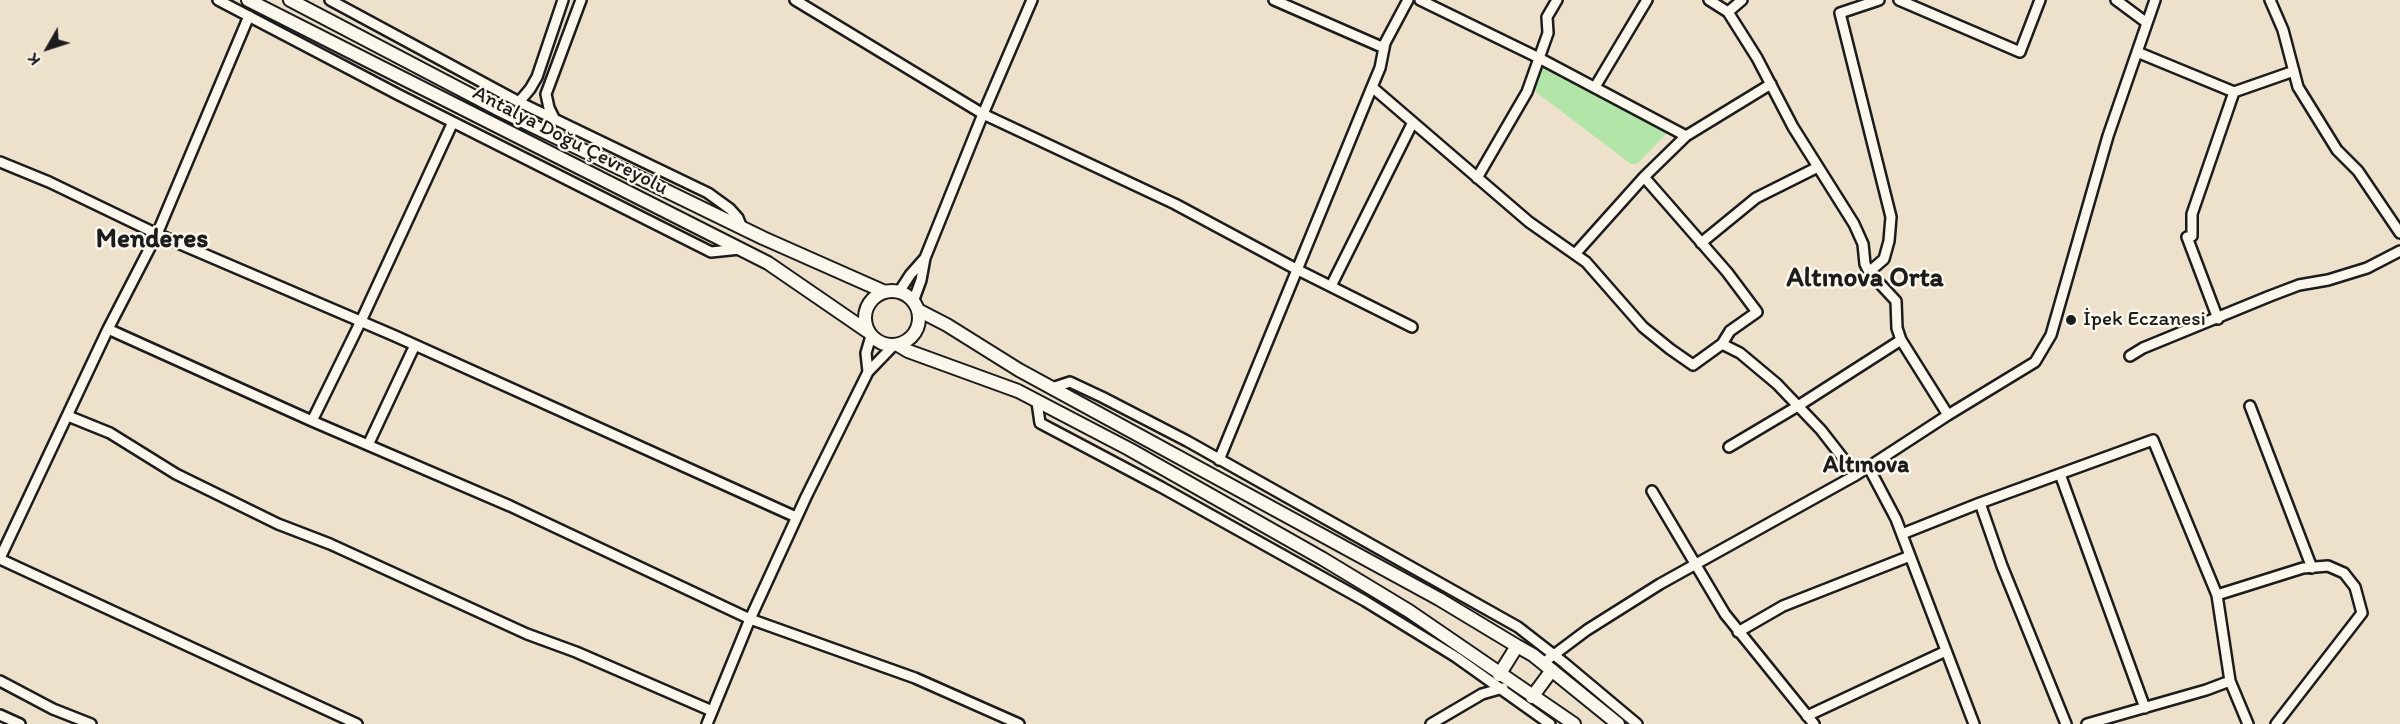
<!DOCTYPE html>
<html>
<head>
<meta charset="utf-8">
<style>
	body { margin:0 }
	#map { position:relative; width:2400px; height:724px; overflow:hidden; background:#ede1cc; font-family:Itim,sans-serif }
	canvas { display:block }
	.north { position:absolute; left:18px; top:18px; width:60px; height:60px; -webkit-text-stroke:4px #fbf7ec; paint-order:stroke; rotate:231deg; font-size:16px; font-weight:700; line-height:24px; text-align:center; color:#1c1c1c }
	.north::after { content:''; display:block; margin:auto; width:21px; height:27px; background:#1c1c1c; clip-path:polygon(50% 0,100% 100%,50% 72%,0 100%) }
</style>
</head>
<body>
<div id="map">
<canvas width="2400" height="724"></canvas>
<div class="north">K</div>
</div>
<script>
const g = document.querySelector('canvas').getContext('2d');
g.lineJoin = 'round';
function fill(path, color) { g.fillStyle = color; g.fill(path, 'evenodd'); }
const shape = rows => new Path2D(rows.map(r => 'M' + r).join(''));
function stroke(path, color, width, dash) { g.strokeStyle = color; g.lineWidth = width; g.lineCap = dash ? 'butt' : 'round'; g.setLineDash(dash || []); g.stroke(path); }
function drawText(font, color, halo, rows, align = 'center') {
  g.font = font + ' Itim,sans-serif'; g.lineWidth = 5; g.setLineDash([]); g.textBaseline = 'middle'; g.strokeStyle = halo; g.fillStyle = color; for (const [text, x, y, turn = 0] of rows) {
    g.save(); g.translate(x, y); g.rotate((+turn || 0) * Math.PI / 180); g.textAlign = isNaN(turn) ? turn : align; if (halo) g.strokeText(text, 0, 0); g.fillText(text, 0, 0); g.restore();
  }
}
fill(shape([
	[1543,65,1666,131,1666,134,1637,164,1631,164,1532,89,1539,67]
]), '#b1e6a8');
const minor = shape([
	[218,0,399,95,711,252,740,249],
	[330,0,519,102,708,193,730,209,738,218,742,228],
	[795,0,983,114,1175,204,1296,269,1412,327],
	[1274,0,1384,48],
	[1408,0,1385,43,1380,68,1372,87,1529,222,1586,262,1643,327,1670,349,1693,365,1722,344,1740,353,1777,384,1821,430,1856,475],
	[1420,0,1539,58,1686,136],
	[1709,0,1728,12,1757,58,1793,127,1854,224,1863,244,1865,264,1869,272,1896,301,1897,328,1901,340,1948,415],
	[1899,0,2020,52,2040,0],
	[2116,0,2147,23],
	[2270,0,2283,30,2298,87,2337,150,2358,171,2400,233],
	[1728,12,1742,0],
	[2137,52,2234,92,2294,71],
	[1595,87,1647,0],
	[519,102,530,89,537,77,563,0],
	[555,120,549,108,546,94,581,0],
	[0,162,49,182,157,234,395,336,796,517],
	[1644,177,1727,272,1757,312,1730,331,1722,344],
	[1477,178,1527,92,1548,33,1547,17,1557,0],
	[2192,236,2192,214,2234,92],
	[2187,237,2218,319],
	[1701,243,1756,198,1818,167],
	[1575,254,1644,177,1686,136,1771,84],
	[1869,272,1884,259,1889,241,1891,217,1840,13,1879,0],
	[1331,286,1413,122],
	[899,292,910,275,925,258],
	[913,302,921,280,925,258,983,114,1032,0],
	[108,329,312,421,510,506,750,619,915,678,1019,724],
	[2130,356,2143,348,2270,296,2299,285,2328,280,2367,268,2400,251],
	[868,372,866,353,871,336],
	[1052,388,1070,382,1102,397,1187,441,1518,627,1563,662,1637,724],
	[1037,402,1040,423,1161,487,1365,601,1456,657,1550,724],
	[2250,406,2312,568],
	[68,416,110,433,176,474,278,524,330,544,527,634,576,652,712,711],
	[312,421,361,321,453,122],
	[368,445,415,345],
	[1729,447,1798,406,1901,340],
	[1219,460,1372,87],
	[1868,466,1896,519,1974,724],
	[2060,474,2145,708],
	[1652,491,1725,614,1814,724],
	[1980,503,2002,566,2066,724],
	[1902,534,1980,503,2153,440,2217,595,2230,681,2248,724],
	[0,558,108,329,157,234,249,16],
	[0,559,357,724],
	[2217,595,2303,568,2328,566,2344,573,2355,587,2362,613,2276,724],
	[1738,632,1783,606,1910,556],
	[1543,663,1587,630,1660,584,1856,475,1948,415,2035,362,2051,335,2108,136,2155,0],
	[0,681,53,709,91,724],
	[0,715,20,724],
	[1807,716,1946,651],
	[707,724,750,619,806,497,868,372,894,345],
	[1431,724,1482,694,1503,688],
	[2087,724,2206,690,2230,681]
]);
const major = shape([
	[248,0,768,263,867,331],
	[290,0,496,108,763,238,885,292],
	'865 318a27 27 0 1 1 54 0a27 27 0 1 1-54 0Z',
	[918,310,947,325,1019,370,1439,599,1517,646,1533,655,1618,724],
	[898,345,908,351,1018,391,1129,449,1323,559,1409,611,1574,724],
	[1499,675,1517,646],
	[1532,697,1552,670]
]);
stroke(minor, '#1c1c1c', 14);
stroke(major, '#1c1c1c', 16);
stroke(minor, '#fbf7ec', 9);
stroke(major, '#fbf7ec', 12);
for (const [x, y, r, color] of [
	[2071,320,6,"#1c1c1c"]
]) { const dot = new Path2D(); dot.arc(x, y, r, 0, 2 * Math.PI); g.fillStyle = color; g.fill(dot); stroke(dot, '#fbf7ec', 2); }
drawText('21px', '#1c1c1c', '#fbf7ec', [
	["Antalya Doğu Çevreyolu",570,141,27]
]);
drawText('21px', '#1c1c1c', '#fbf7ec', [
	["İpek Eczanesi",2083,320]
], 'left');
drawText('bold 24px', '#1c1c1c', '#fbf7ec', [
	["Altınova",1866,466]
]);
drawText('bold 27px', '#1c1c1c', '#fbf7ec', [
	["Menderes",152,240],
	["Altınova Orta",1865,279]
]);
</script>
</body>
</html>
